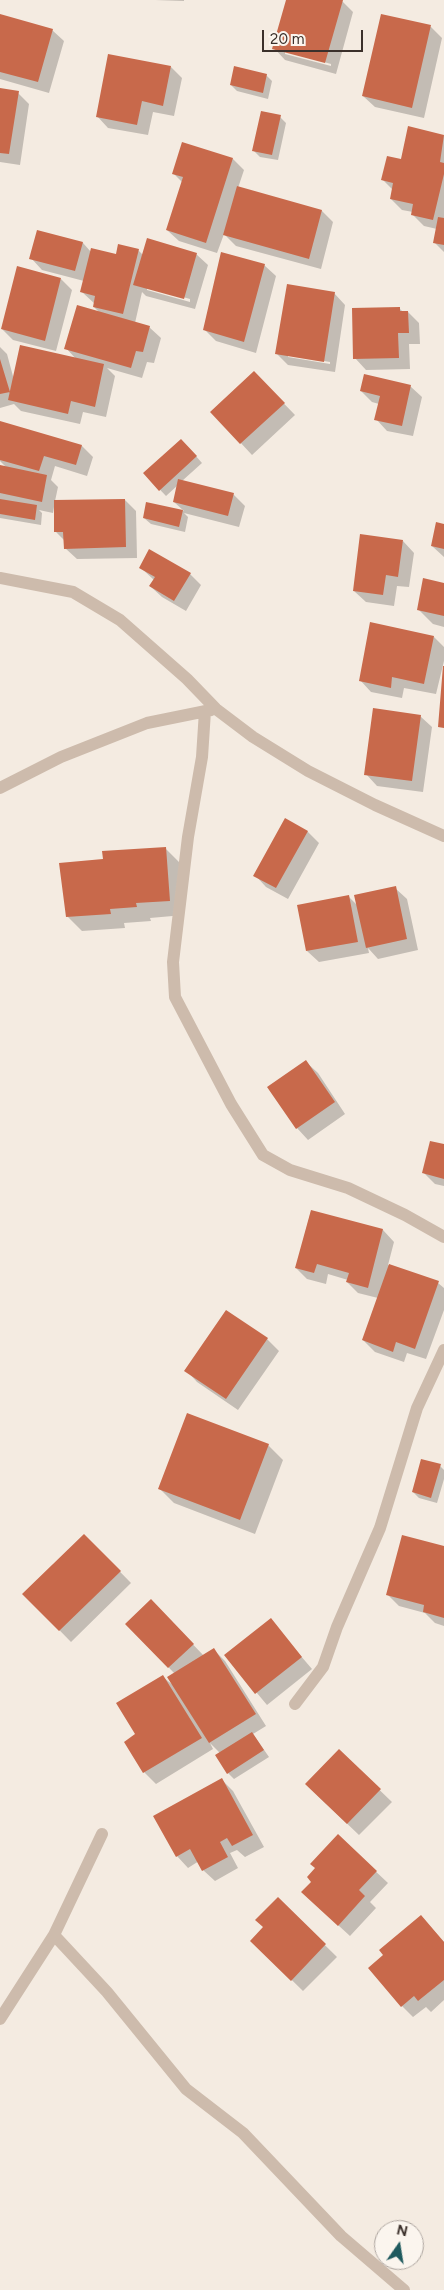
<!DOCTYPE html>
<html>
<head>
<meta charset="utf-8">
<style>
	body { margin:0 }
	#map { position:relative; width:444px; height:2290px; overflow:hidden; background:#f4ebe1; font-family:Figtree,sans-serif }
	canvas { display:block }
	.north { position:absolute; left:374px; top:2220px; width:50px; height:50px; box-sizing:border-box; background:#fbf5ee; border:1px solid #aea6a0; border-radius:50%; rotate:13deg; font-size:14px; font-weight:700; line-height:20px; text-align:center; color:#3b302b }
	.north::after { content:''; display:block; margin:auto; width:18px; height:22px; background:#1f5a5e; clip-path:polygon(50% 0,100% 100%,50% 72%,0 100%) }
	.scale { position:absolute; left:262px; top:30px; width:101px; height:22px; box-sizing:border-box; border:2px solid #3b302b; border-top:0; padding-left:6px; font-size:15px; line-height:18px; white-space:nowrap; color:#3b302b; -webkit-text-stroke:4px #fbf5ee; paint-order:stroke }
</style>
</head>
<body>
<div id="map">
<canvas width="444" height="2290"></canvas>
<div class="north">N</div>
<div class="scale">20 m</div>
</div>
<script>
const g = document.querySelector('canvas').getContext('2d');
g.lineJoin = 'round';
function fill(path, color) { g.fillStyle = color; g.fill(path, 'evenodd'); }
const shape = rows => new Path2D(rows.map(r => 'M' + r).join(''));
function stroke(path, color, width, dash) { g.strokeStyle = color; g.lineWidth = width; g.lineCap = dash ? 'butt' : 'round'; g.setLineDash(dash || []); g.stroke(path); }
fill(shape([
	[155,0,184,0,184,1],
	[287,0,341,0,353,12,336,74,285,60,274,48],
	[285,51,331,64,331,66,285,54],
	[0,15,52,30,64,41,49,93,0,79],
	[382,15,431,27,442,38,424,118,375,107,363,96],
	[171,67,182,78,174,116,153,112,148,135,108,128,97,116],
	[266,75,272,81,268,99,237,91,231,85],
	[0,90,18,93,29,104,20,165,0,162],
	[280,117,286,123,278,160,260,157,254,151],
	[409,128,444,136,444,252,435,243,437,229,424,226,412,214,413,212,402,210,391,199,393,190,383,180,401,161],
	[233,159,244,170,238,188,322,211,333,222,321,269,236,246,224,234,217,253,179,241,167,230,182,182,174,174],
	[38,232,83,243,91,252,117,256,138,250,143,255,196,254,208,265,195,309,146,296,142,292,135,323,149,327,161,338,154,363,147,362,142,378,107,368,115,376,106,417,83,412,80,424,21,411,14,404,0,408,0,347,7,354,14,380,76,359,66,348,100,313,94,307,95,304,82,292,84,281,42,270,31,258],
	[147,287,190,299,190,302,147,290],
	[264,265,276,276,256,353,216,341,204,329],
	[61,279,72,290,56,351,13,340,2,329],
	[334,293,345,305,335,372,288,365,277,354],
	[288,355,330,362,330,364,288,357],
	[399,308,403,312,408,312,419,323,420,344,409,344,410,369,366,370,355,358],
	[265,384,295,415,252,455,212,412],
	[410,386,422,397,413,436,387,431,376,419,379,404,372,402,361,391],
	[0,422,82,446,93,457,87,476,55,466,51,480,58,487,55,501,125,500,136,511,137,558,77,559,65,548,65,541,56,532,54,507,53,513,39,510,42,513,41,525,0,518,0,466,7,468,0,461],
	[187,446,202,463,182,481,233,494,245,506,239,527,184,513,188,517,185,532,151,524,144,518,147,503,184,511,174,502,178,485,166,496,144,473],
	[444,525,444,557,432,546],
	[403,541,414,553,409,587,397,586,394,606,366,602,354,591],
	[140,567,190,574,201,585,186,611,162,597,150,586,154,580],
	[444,584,444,627,433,624,418,609],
	[434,637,444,647,444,661,436,694,404,688,402,698,371,692,360,680],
	[420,716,432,727,423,792,377,786,366,774],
	[285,820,308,832,319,843,288,899,266,887,255,875],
	[165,848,180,863,184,915,150,918,151,921,124,923,125,928,82,931,67,916,105,861],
	[395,888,407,899,418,950,378,959,368,948,369,953,319,962,307,951,349,897,358,906],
	[306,1062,318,1073,345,1114,308,1140,297,1128],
	[444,1146,444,1186,435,1184,423,1172],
	[311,1211,383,1230,394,1242,388,1265,438,1283,444,1288,444,1310,426,1359,407,1353,404,1362,375,1352,363,1340,378,1298,358,1293,347,1282,348,1280,328,1274,326,1284,307,1279,296,1268],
	[227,1311,267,1339,279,1351,238,1410,197,1382,186,1370],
	[268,1445,283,1460,255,1534,174,1503,160,1489],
	[440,1466,444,1470,444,1479,437,1503,419,1498,413,1492],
	[84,1535,131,1583,71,1642,24,1594],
	[444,1547,444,1626,435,1623,425,1613,399,1606,388,1595],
	[162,1612,204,1656,214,1650,225,1661,266,1726,253,1734,269,1757,234,1779,228,1773,220,1753,210,1743,213,1749,156,1784,144,1772,125,1742,137,1735,163,1677,174,1686,175,1674,127,1624],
	[270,1620,312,1669,267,1705,226,1656],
	[339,1751,392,1802,359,1835,317,1795],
	[222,1780,233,1791,264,1847,245,1857,237,1850,230,1853,238,1868,215,1881,203,1870,199,1861,188,1868,177,1856],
	[338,1836,388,1883,370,1902,376,1908,350,1936,314,1903,313,1882],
	[278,1899,337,1957,303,1991,252,1941,264,1927],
	[421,1916,444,1942,444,2000,431,2012,426,2007,413,2017,402,2006,385,1955]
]), '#0003');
fill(shape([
	[286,0,343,0,325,63,272,49],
	[0,14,53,29,38,82,0,72],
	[381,14,431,25,412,108,362,96],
	[108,54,171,66,163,106,142,101,137,125,96,117],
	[234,66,267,74,263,93,230,85],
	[0,88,19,91,9,154,0,153],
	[261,111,281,115,272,155,252,151],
	[408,126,444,135,440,162,444,163,444,174,433,220,411,215,413,204,390,199,393,183,381,180,387,156,401,159],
	[182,142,233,158,206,243,166,230,183,177,172,174],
	[237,186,322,210,309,259,223,235],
	[438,217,444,218,444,245,433,243],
	[37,230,83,242,75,271,29,259],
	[147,238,197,253,184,299,133,285],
	[118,244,139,249,123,314,93,307,95,296,80,292,91,248,116,254],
	[221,252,265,264,244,342,203,330],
	[17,266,61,278,45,341,1,329],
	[287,284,335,292,324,362,275,354],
	[77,305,150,326,143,352,136,351,131,368,64,349],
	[400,307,400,311,408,311,409,333,398,333,399,358,353,359,352,308],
	[20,345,104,364,95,407,71,401,68,414,8,400],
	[0,359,10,392,0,394],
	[254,371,285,403,240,444,210,412],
	[364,374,411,385,402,426,374,420,380,396,360,391],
	[0,421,82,445,76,465,44,456,39,471,0,460],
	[181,439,197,456,159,491,143,473],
	[0,465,47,475,42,502,0,493],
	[178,479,234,493,228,516,173,502],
	[0,499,37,505,35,520,0,514],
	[125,499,126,547,64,549,63,532,54,532,54,500],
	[146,502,183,510,179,527,143,518],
	[436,522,444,524,444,549,431,546],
	[360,534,403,540,398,577,386,575,383,595,353,591],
	[149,549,191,573,174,601,149,586,155,577,139,568],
	[423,578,444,583,444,616,417,610],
	[370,622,434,636,424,684,392,677,391,688,359,681],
	[443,666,444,666,444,728,438,727],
	[373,708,421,715,412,781,364,775],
	[285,818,308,831,276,888,253,876],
	[166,847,170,901,136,903,137,907,110,909,111,914,66,917,59,863,103,859,102,851],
	[396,886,407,939,366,948,354,895],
	[349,895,358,942,306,951,297,905],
	[306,1060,335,1102,296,1129,267,1087],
	[430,1141,444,1144,444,1179,422,1173],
	[311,1210,383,1229,368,1288,346,1282,349,1273,317,1264,314,1273,295,1268],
	[389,1264,439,1281,415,1349,396,1342,393,1352,362,1340],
	[226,1310,268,1338,226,1399,184,1371],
	[187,1413,269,1444,240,1520,158,1489],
	[421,1459,441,1464,431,1498,412,1492],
	[84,1534,121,1571,59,1631,22,1594],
	[402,1535,444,1546,444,1618,423,1612,424,1605,386,1595],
	[151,1599,194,1644,168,1668,125,1624],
	[271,1618,302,1657,255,1694,224,1655],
	[214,1648,256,1714,209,1743,167,1677],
	[163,1675,202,1738,143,1773,124,1742,135,1734,116,1703],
	[252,1732,264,1750,227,1774,215,1755],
	[339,1749,381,1789,347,1824,305,1784],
	[222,1778,253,1835,232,1846,227,1838,220,1842,228,1857,202,1871,190,1849,176,1857,153,1816],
	[338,1834,377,1871,359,1890,365,1896,338,1926,301,1892,311,1882,307,1877,315,1868,310,1864],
	[278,1897,326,1944,291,1981,250,1941,263,1927,255,1920],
	[421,1915,444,1942,444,1980,418,2001,414,1996,401,2007,368,1968,383,1955,379,1950]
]), '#c8694b');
stroke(shape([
	[0,578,73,592,120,620,187,679,216,709,253,737,308,771,375,805,444,836],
	[205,711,202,757,188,837,173,962,175,997,231,1104,263,1155,290,1170,348,1188,405,1215,444,1237],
	[0,788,61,757,147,723,211,710],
	[295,1704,323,1667,337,1627,380,1528,417,1408,444,1350],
	[54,1935,107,1992,186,2089,243,2133,341,2236,404,2290],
	[0,2019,54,1935,102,1834]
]), '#cdbbac', 12);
</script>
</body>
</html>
